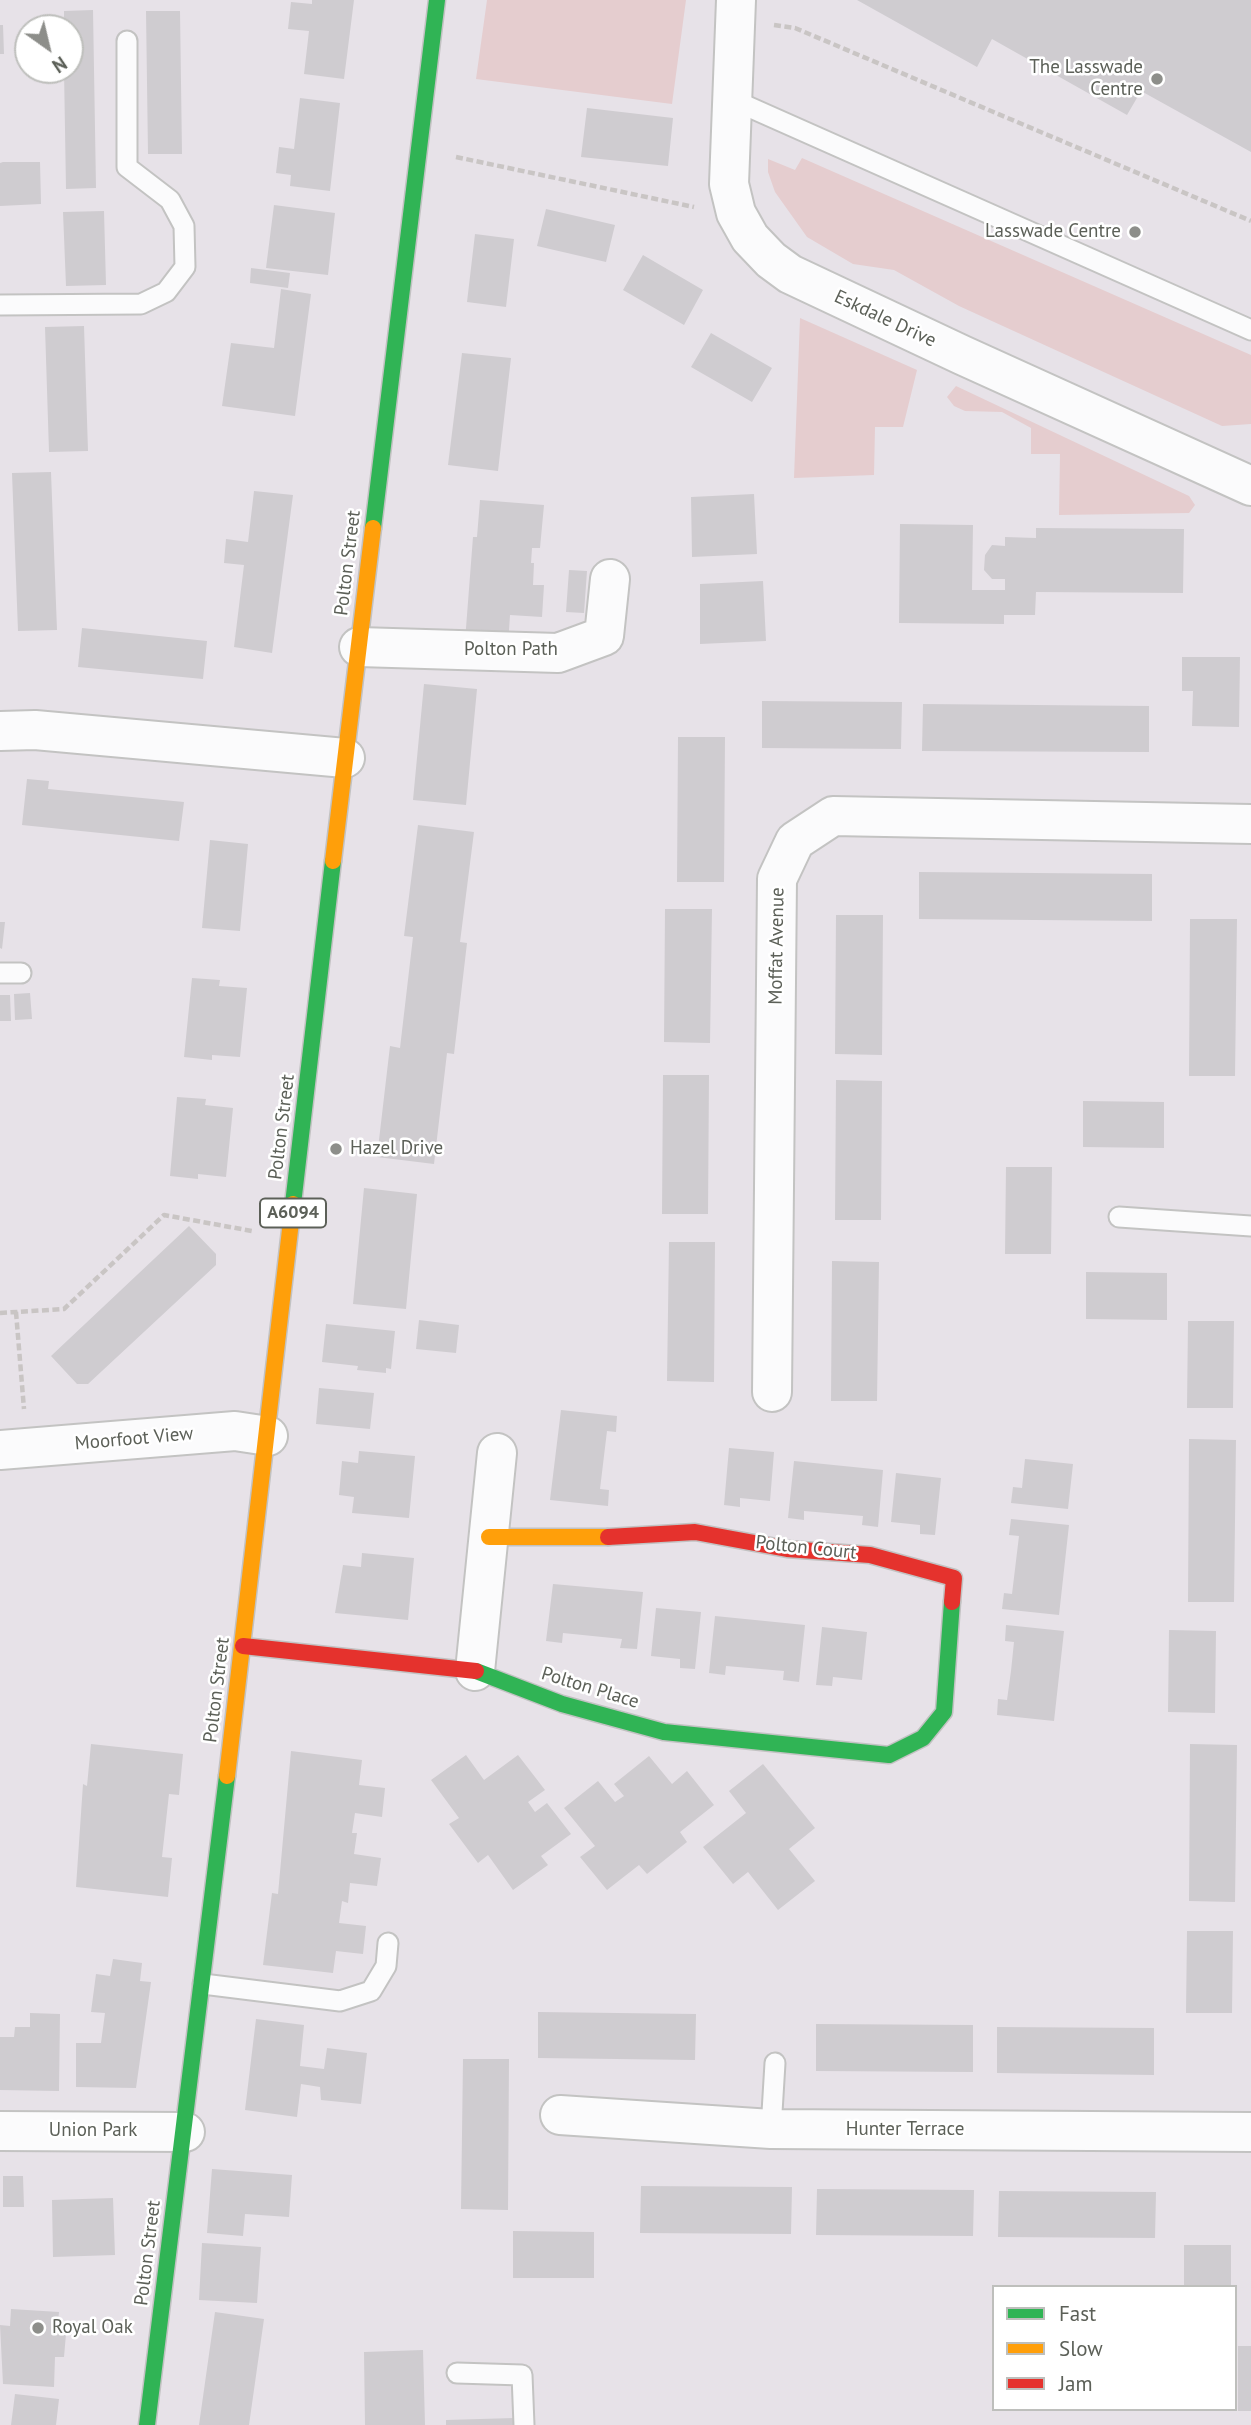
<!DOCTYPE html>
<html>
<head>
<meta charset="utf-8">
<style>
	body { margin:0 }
	#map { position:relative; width:1251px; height:2425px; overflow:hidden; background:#e7e2e8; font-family:"PT Sans",sans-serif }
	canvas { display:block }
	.legend { position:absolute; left:992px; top:2285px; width:245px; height:126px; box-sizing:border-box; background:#fff; border:2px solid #bebfbc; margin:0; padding:9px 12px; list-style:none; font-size:21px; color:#5c6058 }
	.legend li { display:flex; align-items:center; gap:14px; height:35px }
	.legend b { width:35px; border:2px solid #bebfbc }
	.north { position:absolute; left:14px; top:14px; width:70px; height:70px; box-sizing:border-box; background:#fff; border:2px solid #bebfbc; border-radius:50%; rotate:146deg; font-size:19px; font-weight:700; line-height:28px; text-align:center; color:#5c6058 }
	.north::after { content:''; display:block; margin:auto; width:24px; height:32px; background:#8d8e8a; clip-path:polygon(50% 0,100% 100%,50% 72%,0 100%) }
</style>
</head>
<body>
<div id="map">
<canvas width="1251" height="2425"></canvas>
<ul class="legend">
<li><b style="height:9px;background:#30b455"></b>Fast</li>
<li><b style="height:9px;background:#ff9f0a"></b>Slow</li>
<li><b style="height:9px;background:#e5322d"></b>Jam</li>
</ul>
<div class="north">N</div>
</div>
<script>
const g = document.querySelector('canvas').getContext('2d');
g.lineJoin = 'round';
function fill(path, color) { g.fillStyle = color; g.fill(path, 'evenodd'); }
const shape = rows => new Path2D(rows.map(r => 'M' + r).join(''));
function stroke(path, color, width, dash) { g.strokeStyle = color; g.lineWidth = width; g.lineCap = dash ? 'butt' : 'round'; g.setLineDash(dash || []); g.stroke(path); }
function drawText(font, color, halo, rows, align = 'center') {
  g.font = font + ' "PT Sans",sans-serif'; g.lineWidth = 5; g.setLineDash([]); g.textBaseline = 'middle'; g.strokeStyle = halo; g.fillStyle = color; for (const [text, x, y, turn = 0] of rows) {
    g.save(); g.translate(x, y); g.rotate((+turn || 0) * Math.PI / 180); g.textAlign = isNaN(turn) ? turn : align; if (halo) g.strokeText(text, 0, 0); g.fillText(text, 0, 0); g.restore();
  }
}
fill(shape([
	[487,0,686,0,672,104,476,79],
	[802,158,1251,355,1251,424,1222,426,959,306,894,270,853,264,807,237,775,192,768,172,768,159,795,170],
	[800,318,917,370,903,427,875,427,874,475,794,478],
	[956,386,1189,496,1195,505,1189,513,1059,515,1060,454,1031,454,1031,428,1002,412,965,411,954,406,947,397]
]), '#e5cdcf');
fill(shape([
	[312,0,354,0,344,79,304,74,309,31,288,29,291,2,312,4],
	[857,0,1251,0,1251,152,1141,91,1127,115,992,39,977,67],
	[93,10,96,188,66,189,64,70,70,70,70,28,64,28,64,11],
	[146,11,180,11,182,154,148,154],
	[0,25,3,25,4,54,0,54],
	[300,98,340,103,330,191,290,186,291,175,276,173,279,147,294,149],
	[587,108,673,118,668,166,581,157],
	[3,162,40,162,41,204,0,206,0,163],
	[274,205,335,213,328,275,266,268],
	[546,209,615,225,606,262,537,246],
	[104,211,106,285,66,286,63,212],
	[475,234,514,239,506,307,467,302],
	[643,255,703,290,684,325,623,290],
	[251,268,290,273,288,288,250,283],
	[281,289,311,294,295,416,222,406,231,343,274,348],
	[84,326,88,451,49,452,45,327],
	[711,333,772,368,752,402,691,367],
	[462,353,511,358,498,471,448,465],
	[51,472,57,630,18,631,12,473],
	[254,491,293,495,272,653,234,647,244,565,224,563,226,539,248,542],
	[754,494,757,554,692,557,691,497],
	[480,500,544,505,540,548,532,548,531,563,534,563,533,585,544,585,542,617,510,615,508,645,465,641,473,537,477,537],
	[900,524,973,525,972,590,1005,590,1005,579,992,579,984,570,985,555,992,545,1005,546,1005,537,1036,538,1036,528,1184,529,1183,593,1036,592,1035,615,1004,615,1004,624,899,623],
	[569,570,587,571,584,613,566,612],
	[763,581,766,641,700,644,700,584],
	[82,628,207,641,203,679,78,667],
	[1182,657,1240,657,1239,727,1192,726,1193,691,1182,691],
	[424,684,477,689,466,805,413,800],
	[762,701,902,702,901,749,762,748],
	[923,704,1149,706,1149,752,922,751],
	[678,737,725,737,724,882,677,882],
	[27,779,49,781,48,789,184,802,179,841,22,825],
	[418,825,474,832,460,942,467,943,454,1054,447,1053,434,1164,377,1157,390,1046,400,1048,413,937,404,936],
	[210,840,248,844,240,931,202,928],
	[919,872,1152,874,1152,921,919,919],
	[665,909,712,909,710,1043,664,1042],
	[836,915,883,915,882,1055,835,1054],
	[1190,919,1237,919,1235,1076,1189,1076],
	[0,922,5,922,2,949,0,948],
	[192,978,220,980,219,986,247,988,240,1057,212,1055,212,1060,184,1057],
	[30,993,32,1019,15,1020,14,994],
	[0,995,10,995,11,1021,0,1021],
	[663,1075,709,1075,708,1214,662,1214],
	[836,1080,882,1081,881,1220,835,1220],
	[177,1097,206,1099,205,1105,233,1108,226,1177,198,1174,198,1179,170,1176],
	[1083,1101,1164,1102,1164,1148,1083,1147],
	[1006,1167,1052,1167,1051,1254,1005,1254],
	[364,1188,417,1194,406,1309,353,1304],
	[189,1226,216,1254,216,1265,88,1384,77,1384,51,1356],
	[669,1242,715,1242,714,1382,667,1381],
	[832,1261,879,1262,877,1401,831,1401],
	[1086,1272,1167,1273,1167,1320,1086,1319],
	[419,1320,459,1325,456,1353,416,1349],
	[1188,1321,1234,1321,1233,1408,1187,1408],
	[326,1324,395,1331,391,1369,386,1368,386,1373,357,1370,358,1366,322,1362],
	[319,1388,374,1393,370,1429,316,1424],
	[561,1410,617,1416,616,1432,607,1431,600,1489,609,1490,608,1506,550,1500],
	[1189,1439,1236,1440,1234,1602,1188,1602],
	[729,1448,774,1452,770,1501,740,1498,740,1507,724,1505],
	[359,1451,415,1456,409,1518,352,1513,354,1497,339,1495,342,1461,358,1463],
	[1025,1459,1073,1464,1068,1509,1011,1503,1013,1487,1022,1488],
	[794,1461,883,1470,878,1527,862,1525,863,1516,804,1511,804,1520,788,1518],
	[896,1473,941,1478,935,1535,920,1534,920,1525,891,1522],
	[1011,1519,1069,1525,1059,1615,1002,1609,1004,1593,1012,1594,1019,1536,1009,1535],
	[362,1553,414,1558,408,1620,335,1613,343,1565,361,1567],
	[553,1584,643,1592,637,1649,620,1648,622,1639,563,1633,562,1643,546,1641],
	[656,1608,701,1612,695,1669,680,1668,680,1659,651,1656],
	[715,1616,805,1625,799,1682,783,1680,784,1671,726,1666,725,1675,709,1673],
	[1006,1625,1064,1631,1054,1721,997,1715,998,1699,1007,1700,1011,1671,1014,1642,1005,1641],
	[822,1627,867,1632,862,1680,833,1677,832,1686,816,1685],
	[1169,1630,1216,1631,1215,1713,1168,1712],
	[91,1744,183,1754,179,1795,169,1794,162,1857,172,1858,168,1897,76,1887,83,1784,87,1786],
	[1190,1744,1237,1745,1235,1902,1189,1901],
	[291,1751,362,1760,359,1785,385,1788,382,1817,355,1813,352,1833,357,1833,354,1854,381,1858,377,1886,350,1883,348,1903,342,1901,339,1923,366,1926,363,1954,336,1951,333,1973,263,1965,272,1893,278,1894],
	[466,1755,484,1780,518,1755,545,1790,528,1802,535,1812,547,1803,571,1834,541,1856,548,1865,513,1890,488,1855,478,1863,449,1824,459,1818,431,1780],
	[649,1756,672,1784,687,1771,714,1805,680,1832,687,1842,647,1874,639,1865,607,1890,580,1857,595,1846,564,1808,598,1781,615,1802,624,1796,614,1784],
	[763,1764,815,1828,789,1849,815,1881,778,1910,748,1872,733,1884,703,1847,746,1813,729,1791],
	[1187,1931,1233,1931,1232,2013,1186,2013],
	[113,1959,142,1963,140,1981,151,1982,136,2088,76,2087,76,2043,101,2043,105,2013,91,2012,96,1974,110,1976],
	[538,2012,696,2014,695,2060,538,2058],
	[30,2013,60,2014,59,2091,0,2090,0,2037,14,2037,15,2027,30,2027],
	[256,2019,304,2025,300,2066,324,2069,327,2048,367,2053,361,2104,321,2100,320,2087,301,2084,297,2117,245,2110],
	[816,2024,973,2025,973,2072,816,2071],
	[997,2027,1154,2028,1154,2075,997,2073],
	[463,2059,509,2059,508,2210,461,2209],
	[212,2169,292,2175,289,2217,245,2214,243,2236,207,2233],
	[3,2176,23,2176,24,2207,3,2207],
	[641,2186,792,2187,791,2234,640,2233],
	[817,2189,974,2190,973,2236,816,2235],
	[999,2191,1156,2192,1155,2238,998,2237],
	[113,2198,115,2255,53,2257,52,2200],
	[513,2231,594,2232,594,2278,513,2278],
	[202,2243,261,2247,257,2303,199,2300],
	[1184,2245,1231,2245,1231,2287,1184,2287],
	[11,2309,59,2312,57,2333,66,2334,64,2357,55,2357,54,2387,3,2384,0,2325,10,2326],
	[215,2312,264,2319,249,2425,199,2425],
	[1238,2346,1251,2346,1251,2411,1238,2411],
	[423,2350,425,2425,365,2425,364,2352],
	[15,2394,59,2399,56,2425,11,2425],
	[514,2418,514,2425,446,2425,446,2420]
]), '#cfccd0');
const lane = shape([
	[731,99,1251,330],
	[0,305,141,304,166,292,185,267,184,226,170,200,127,167,127,41],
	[0,973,21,973],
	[1119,1217,1251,1226],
	[203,1984,340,2001,371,1991,386,1966,388,1943],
	[771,2129,775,2063],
	[457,2373,522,2375,524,2425]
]);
const street = shape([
	[736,0,729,184,736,213,750,238,771,260,790,274,962,355,1251,486],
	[359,647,558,653,604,636,610,579],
	[0,731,35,730,345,758],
	[772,1392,777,879,795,841,833,816,1251,824],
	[0,1450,235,1431,268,1436],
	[475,1671,497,1453],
	[560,2115,771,2129,1251,2132],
	[0,2131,185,2132]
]);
const fast = shape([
	[373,528,437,0],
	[293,1204,333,861],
	[476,1671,562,1704,664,1732,889,1755,923,1738,944,1712,952,1602],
	[147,2425,227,1776]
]);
const slow = shape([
	[333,861,373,528],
	[489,1537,608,1537],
	[227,1776,293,1204]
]);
const jam = shape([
	[608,1537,695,1532,787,1549,870,1555,954,1578,952,1602],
	[243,1646,476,1671]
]);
stroke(lane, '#c3c3c2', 23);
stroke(street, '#c3c3c2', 42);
stroke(fast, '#c2c2c2', 19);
stroke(slow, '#c2c2c2', 19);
stroke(jam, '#c2c2c2', 19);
stroke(shape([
	[774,25,795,28,1251,221],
	[456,157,694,207],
	[16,1312,24,1409],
	[0,1313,64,1309,164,1215,252,1231]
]), '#c9c5c4', 4.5, [7, 3.5]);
stroke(lane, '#fbfbfc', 19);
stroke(street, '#fbfbfc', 38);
stroke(fast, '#30b455', 16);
stroke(slow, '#ff9f0a', 16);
stroke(jam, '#e5322d', 16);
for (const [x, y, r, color] of [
	[1157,79,7,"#8d8e8a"],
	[1135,232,7,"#8d8e8a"],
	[336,1149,7,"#8d8e8a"],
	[38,2328,7,"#8d8e8a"]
]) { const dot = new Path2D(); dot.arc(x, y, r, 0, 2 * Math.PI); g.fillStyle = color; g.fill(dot); stroke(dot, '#fff', 2.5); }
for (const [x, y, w] of [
	[293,1213,66]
]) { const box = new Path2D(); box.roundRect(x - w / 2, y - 14.5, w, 29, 5); g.fillStyle = '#fff'; g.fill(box); stroke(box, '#5c6058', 2); }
drawText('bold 18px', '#5c6058', null, [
	["A6094",293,1213]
]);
drawText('19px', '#5c6058', '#fff', [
	["The Lasswade",1143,68],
	["Centre",1143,90],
	["Lasswade Centre",1121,232],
	["Hazel Drive",350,1149,"left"],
	["Royal Oak",52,2328,"left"]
], 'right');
drawText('19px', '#5c6058', '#fff', [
	["Eskdale Drive",885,319,25],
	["Polton Street",348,563,-83],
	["Polton Path",511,650],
	["Moffat Avenue",777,946,-89],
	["Polton Street",282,1127,-83],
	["Moorfoot View",134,1439,-5],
	["Polton Court",806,1548,6],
	["Polton Place",590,1688,17],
	["Polton Street",217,1690,-83],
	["Hunter Terrace",905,2130],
	["Union Park",93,2131],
	["Polton Street",148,2253,-83]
]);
</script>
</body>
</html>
